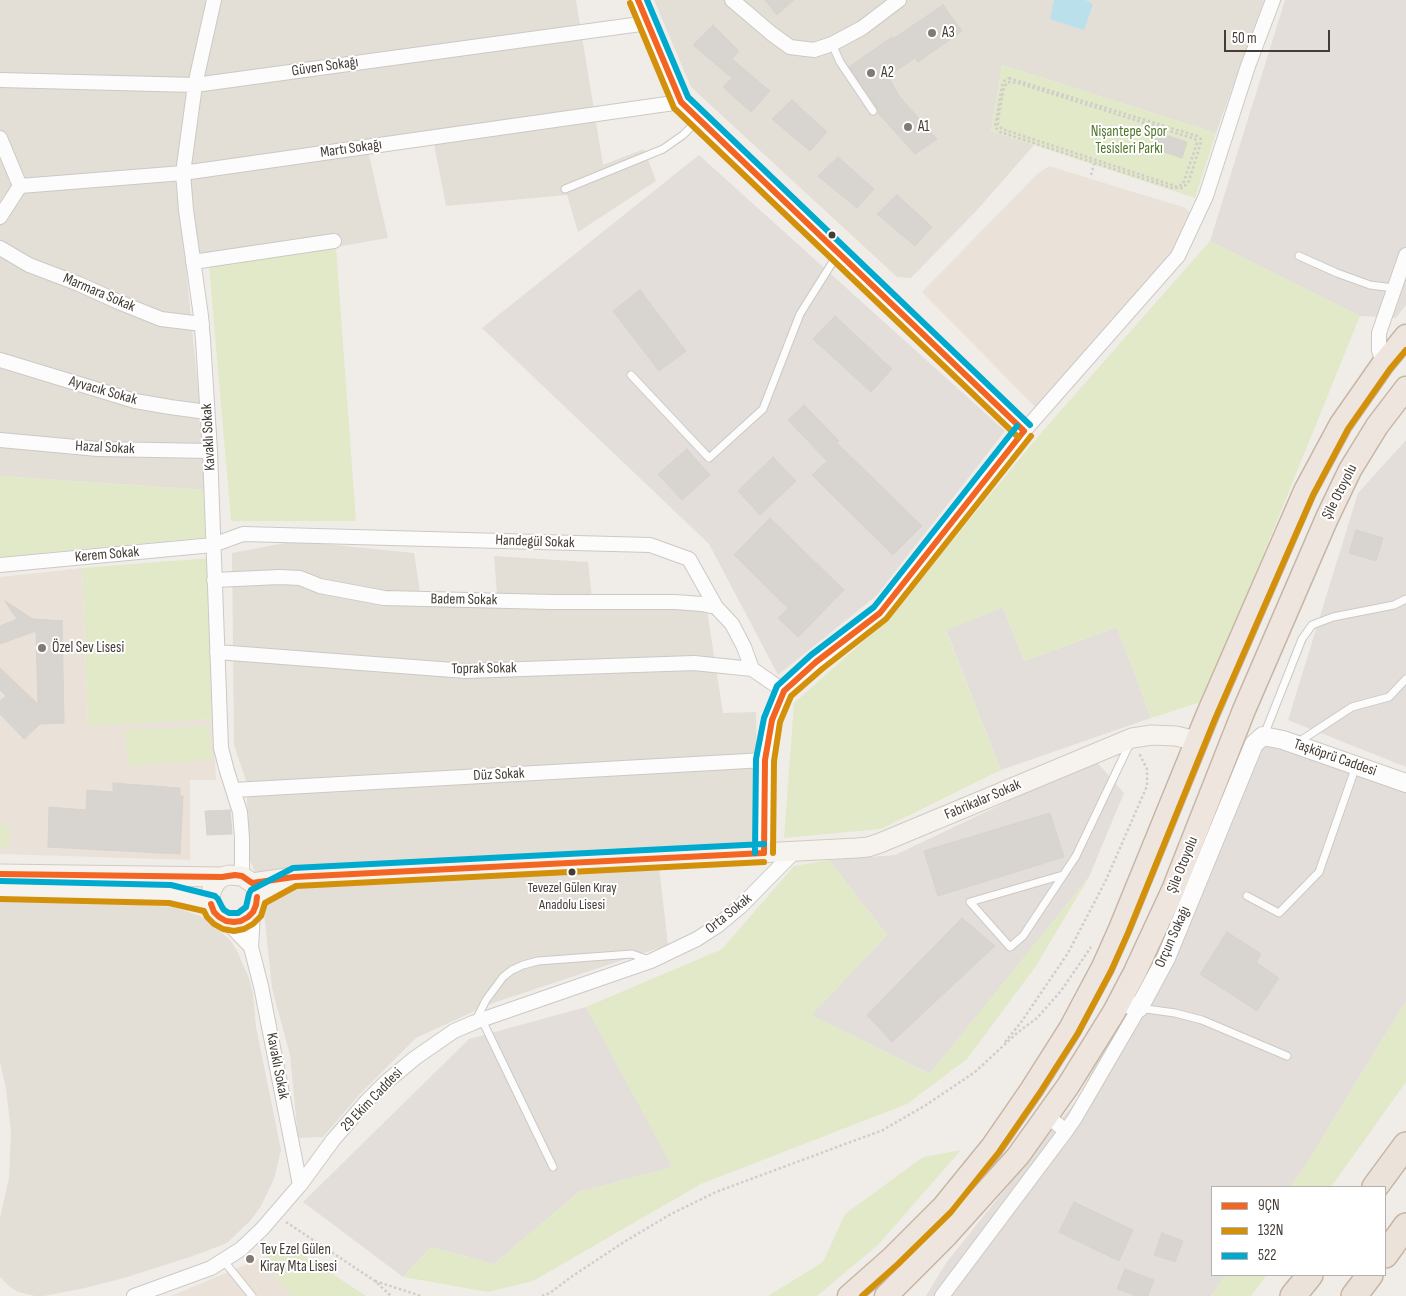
<!DOCTYPE html>
<html>
<head>
<meta charset="utf-8">
<style>
	body { margin:0 }
	#map { position:relative; width:1406px; height:1296px; overflow:hidden; background:#f0ede9; font-family:"Sofia Sans Condensed",sans-serif }
	canvas { display:block }
	.legend { position:absolute; left:1211px; top:1186px; width:175px; height:90px; box-sizing:border-box; background:#fff; border:1px solid #b5b1ae; margin:0; padding:6px 9px; list-style:none; font-size:15px; color:#453c35 }
	.legend li { display:flex; align-items:center; gap:10px; height:25px }
	.legend b { width:25px; border:1px solid #b5b1ae }
	.scale { position:absolute; left:1224px; top:30px; width:106px; height:22px; box-sizing:border-box; border:2px solid #453c35; border-top:0; padding-left:6px; font-size:15px; line-height:18px; white-space:nowrap; color:#453c35; -webkit-text-stroke:4px #fff; paint-order:stroke }
</style>
</head>
<body>
<div id="map">
<canvas width="1406" height="1296"></canvas>
<ul class="legend">
<li><b style="height:6px;background:#f26522"></b>9ÇN</li>
<li><b style="height:6px;background:#d3910b"></b>132N</li>
<li><b style="height:6px;background:#00a9ce"></b>522</li>
</ul>
<div class="scale">50 m</div>
</div>
<script>
const g = document.querySelector('canvas').getContext('2d');
g.lineJoin = 'round';
function fill(path, color) { g.fillStyle = color; g.fill(path, 'evenodd'); }
const shape = rows => new Path2D(rows.map(r => 'M' + r).join(''));
function stroke(path, color, width, dash) { g.strokeStyle = color; g.lineWidth = width; g.lineCap = dash ? 'butt' : 'round'; g.setLineDash(dash || []); g.stroke(path); }
function drawText(font, color, halo, rows, align = 'center') {
  g.font = font + ' "Sofia Sans Condensed",sans-serif'; g.lineWidth = 4; g.setLineDash([]); g.textBaseline = 'middle'; g.strokeStyle = halo; g.fillStyle = color; for (const [text, x, y, turn = 0] of rows) {
    g.save(); g.translate(x, y); g.rotate((+turn || 0) * Math.PI / 180); g.textAlign = isNaN(turn) ? turn : align; if (halo) g.strokeText(text, 0, 0); g.fillText(text, 0, 0); g.restore();
  }
}
fill(shape([
	[0,0,576,0,603,165,644,149,656,181,578,232,567,195,446,206,434,144,369,155,388,238,336,247,209,266,186,267,208,490,0,476],
	[654,0,1264,0,1216,133,1002,65,991,131,1034,145,977,210,911,278,897,277,691,87],
	[296,541,414,553,421,597,497,595,494,556,588,562,592,598,706,604,723,713,756,712,758,846,657,849,668,945,490,1004,416,1038,360,1094,323,1137,298,1138,290,1055,272,988,261,884,250,861,246,781,234,745,232,553],
	[0,902,107,903,174,907,200,916,211,923,230,940,237,951,249,978,253,994,256,1027,281,1150,274,1179,261,1206,251,1220,227,1243,193,1256,124,1278,85,1288,44,1296,35,1296,18,1292,10,1287,0,1277,0,1218,9,1178,11,1132,6,1088,0,1062]
]), '#e3ded6');
fill(shape([
	[1285,0,1406,0,1406,305,1396,318,1360,316,1210,241],
	[699,155,1005,431,876,596,778,675,709,544,482,328],
	[1406,440,1406,767,1288,720,1358,493],
	[1003,607,1024,661,1117,627,1151,718,1001,770,946,630],
	[1243,744,1287,748,1406,793,1406,1001,1302,1171,1290,1187,1212,1187,1212,1275,1226,1275,1211,1296,926,1296,946,1263,1076,1101,1157,950],
	[1095,760,1124,793,1089,877,930,1074,811,1015,887,935,829,860,895,855],
	[586,1007,673,1167,579,1192,494,1264,431,1247,403,1277,303,1202,469,1039]
]), '#e3deda');
fill(shape([
	[1049,166,1186,208,1193,218,1184,238,1039,411,922,292,1037,174],
	[82,568,88,725,213,719,216,780,190,780,190,860,0,854,0,577],
	[259,1259,293,1296,171,1296]
]), '#eae2d8');
fill(shape([
	[1002,65,1216,133,1195,198,991,131],
	[1210,241,1360,316,1204,701,1151,718,1117,627,1024,661,1003,607,946,631,1001,770,881,829,784,838,794,703,885,622,1041,433],
	[336,247,356,521,231,521,209,266],
	[0,476,208,490,210,537,0,557],
	[209,558,213,719,88,726,82,568],
	[209,726,212,760,128,766,125,730],
	[0,825,10,825,9,847,0,847],
	[829,860,887,935,812,1015,929,1074,1089,877,1036,966,967,1059,907,1104,701,1184,533,1281,488,1292,403,1277,431,1247,494,1264,579,1192,672,1167,586,1007,722,949,794,866],
	[1406,1001,1406,1082,1331,1187,1290,1187,1302,1171],
	[961,1150,878,1245,817,1296,768,1296,823,1262,845,1214,923,1157],
	[293,1248,366,1296,293,1296,259,1259],
	[1226,1275,1267,1275,1251,1296,1211,1296]
]), '#e2e9c9');
fill(shape([
	[1054,0,1085,0,1093,4,1084,30,1050,19]
]), '#bae0ec');
const building = shape([
	[765,0,794,0,777,15,765,0],
	[943,5,962,31,918,62,915,58,888,76,899,96,937,139,915,154,878,113,877,108,849,67,892,37,893,39,943,5],
	[713,25,739,51,732,59,770,91,751,112,723,87,732,78,693,45,713,25],
	[792,100,827,132,810,151,772,119,792,100],
	[1157,132,1187,142,1182,158,1152,148,1157,132],
	[838,157,874,189,857,208,818,176,838,157],
	[897,195,932,227,915,246,877,214,897,195],
	[640,290,686,351,659,371,613,311,640,290],
	[835,316,892,369,871,392,813,339,835,316],
	[804,405,839,441,837,443,922,526,893,555,812,475,827,461,788,420,804,405],
	[687,449,710,475,682,500,658,474,687,449],
	[773,457,796,481,760,515,738,491,773,457],
	[770,518,844,590,798,637,778,618,788,608,734,555,770,518],
	[1356,530,1383,538,1376,561,1349,553,1356,530],
	[5,601,33,619,63,621,62,621,64,723,40,724,24,739,0,714,0,701,6,696,0,690,0,668,38,704,36,631,0,644,0,626,17,619,5,601],
	[113,783,180,788,180,796,183,796,180,854,48,847,49,807,86,810,87,790,113,792,113,783],
	[230,810,232,834,207,835,205,811,230,810],
	[1050,813,1064,857,938,896,924,851,1050,813],
	[962,918,995,946,892,1042,867,1015,962,918],
	[1227,932,1261,954,1256,962,1279,978,1257,1011,1200,974,1227,932],
	[1074,1202,1133,1230,1119,1261,1059,1232,1074,1202],
	[1162,1233,1183,1241,1175,1262,1154,1255,1162,1233],
	[1125,1269,1154,1280,1148,1296,1137,1296,1117,1289,1125,1269]
]);
fill(building, '#d8d4d0');
stroke(building, '#d8d3cf', 1);
const service = shape([
	[832,44,840,62,873,111],
	[565,189,663,149,683,135,699,119],
	[1299,256,1337,273,1370,285,1394,288],
	[631,375,709,458,763,409,800,314,839,252],
	[1264,735,1302,639,1312,625,1333,617,1394,605,1406,599],
	[1297,743,1352,707,1389,697,1406,679],
	[1063,875,970,902,1010,947,1023,936,1076,856,1130,743],
	[1247,896,1279,913,1319,872,1356,766],
	[1139,1008,1175,1013,1202,1020,1287,1056],
	[482,1020,553,1167],
	[475,1022,486,1000,503,977,512,970,523,965,538,961,632,954,649,960],
	[223,1260,252,1296]
]);
const minor = shape([
	[214,0,195,85,183,173,186,210,201,316,203,340,210,451,221,748,227,771,240,812,242,838,242,876],
	[638,0,681,102,1024,431],
	[732,0,772,34,790,47,814,50,832,44,862,28,899,0],
	[0,80,195,85,648,23],
	[0,138,20,186],
	[20,186,183,173,681,102],
	[0,217,20,186],
	[0,248,29,265,79,284,121,303,161,319,202,324],
	[193,262,334,241],
	[0,360,135,401,170,407,207,412],
	[1383,364,1379,350,1379,333,1406,255],
	[0,440,98,449,210,451],
	[0,565,213,545,243,534,650,545,689,559,716,607,732,624,744,647,752,669,784,691],
	[214,580,280,577,300,578,320,586,384,598,552,602,675,602,702,604,716,607],
	[217,652,466,671,694,663,752,669],
	[234,790,765,760],
	[764,853,765,760,772,720,784,691,816,662,880,613,1024,431,1178,256,1206,196,1248,66,1273,0],
	[253,912,251,947,261,986,300,1185],
	[226,921,251,947],
	[1047,1116,1066,1131,1075,1118,1139,1008],
	[134,1296,211,1268,241,1249,262,1229,300,1185,333,1140,366,1102,385,1083,415,1058,454,1031,475,1022,651,961,697,939,717,926,741,906,795,851],
	[942,1296,1066,1131]
]);
const tertiary = shape([
	[1119,1001,1139,1008,1166,958,1254,744,1263,736,1283,740,1406,783]
]);
const secondary = shape([
	[0,874,222,877],
	[294,877,257,897,256,905,253,912,248,917,241,921,234,922,226,921,219,917,214,912,211,904,210,897,212,889,216,882,222,877,229,875,242,876,252,883,294,877,857,848,868,847,880,843,1132,738,1152,735,1176,736,1197,741],
	[0,890,170,894,185,897,211,904]
]);
const trunk = shape([
	[849,1296,892,1258,944,1206,992,1147,1032,1089,1070,1029,1103,967,1120,929,1207,716,1305,491,1341,424,1383,364,1406,336],
	[886,1296,946,1236,1018,1156,1068,1086,1114,1012,1135,972,1173,890,1244,710,1327,518,1350,470,1377,426,1406,388]
]);
const motorway = shape([
	[1375,1187,1406,1145],
	[1385,1255,1406,1226],
	[1293,1296,1310,1275],
	[1354,1296,1370,1275]
]);
stroke(service, '#ccc9c5', 9);
stroke(minor, '#ccc9c5', 16);
stroke(tertiary, '#ccc9c5', 20);
stroke(secondary, '#d1cac1', 21);
stroke(trunk, '#c7b5a5', 25);
stroke(motorway, '#c7b5a5', 28);
stroke(shape([
	[1009,78,1197,136,1201,139,1201,142,1189,181,1183,188,1172,188,1000,132,995,127,1002,86,1004,81,1009,78],
	[1008,82,1018,83,1195,139,1197,143,1196,146,1183,184,1177,187,1172,185,1002,129,998,124,998,120,1004,87,1008,82],
	[1091,175,1094,164],
	[1005,1042,1022,1021,1068,953,1106,880,1147,786,1147,769,1139,753],
	[286,1222,375,1281,391,1296],
	[375,1281,421,1296],
	[542,1296,550,1293,571,1277,624,1242,671,1214,716,1192,883,1130,926,1105,975,1072,1017,1033,1037,1018,1061,991,1091,947]
]), '#d0ccca', 2.5, [2.5, 2.5]);
stroke(service, '#fdfcfc', 7);
stroke(minor, '#fdfcfc', 14);
stroke(tertiary, '#fdfcfc', 18);
stroke(secondary, '#f6f3ee', 19);
stroke(trunk, '#eee6de', 22);
stroke(motorway, '#ebe2d9', 25);
stroke(shape([
	[638,0,681,102,1024,431],
	[764,853,765,760,772,720,784,691,816,662,880,613,1024,431],
	[0,874,222,877,235,875,242,876,252,883,294,877,764,853],
	[211,904,214,912,219,917,226,921,234,922,241,921,248,917,253,912,256,905,257,897]
]), '#f26522', 6);
stroke(shape([
	[630,3,674,108,1018,437],
	[773,853,774,761,780,722,791,696,822,669,886,619,1031,436],
	[0,899,169,903,204,911,207,917,214,924,223,929,234,931,244,929,253,924,261,916,265,903,296,886,764,862],
	[862,1296,898,1264,951,1212,999,1152,1039,1094,1078,1033,1111,971,1128,933,1215,719,1313,495,1348,429,1390,369,1406,350]
]), '#d3910b', 6);
stroke(shape([
	[647,0,688,97,1030,425],
	[755,853,756,759,764,718,777,686,811,655,874,607,1017,426],
	[0,881,171,885,215,896,218,899,222,907,224,910,229,913,238,913,246,907,249,894,251,890,293,868,764,844]
]), '#00a9ce', 6);
for (const [x, y, r, color] of [
	[932,33,5,"#817a74"],
	[871,73,5,"#817a74"],
	[908,127,5,"#817a74"],
	[832,235,4.5,"#453c35"],
	[42,648,5,"#817a74"],
	[572,872,4.5,"#453c35"],
	[250,1259,5,"#817a74"]
]) { const dot = new Path2D(); dot.arc(x, y, r, 0, 2 * Math.PI); g.fillStyle = color; g.fill(dot); stroke(dot, '#fff', 2); }
drawText('14px', '#453c35', '#fff', [
	["Tevezel Gülen Kıray",572,888],
	["Anadolu Lisesi",572,905]
]);
drawText('15px', '#453c35', '#fff', [
	["A3",942,33],
	["A2",881,73],
	["A1",918,127],
	["Özel Sev Lisesi",52,648],
	["Tev Ezel Gülen",260,1250],
	["Kiray Mta Lisesi",260,1267]
], 'left');
drawText('15px', '#453c35', '#fff', [
	["Güven Sokağı",325,67,-8],
	["Martı Sokağı",351,149,-8],
	["Marmara Sokak",99,293,23],
	["Ayvacık Sokak",103,391,16],
	["Kavaklı Sokak",209,437,-93],
	["Hazal Sokak",105,448,3],
	["Şile Otoyolu",1340,492,-63],
	["Handegül Sokak",535,542,2],
	["Kerem Sokak",107,555,-5],
	["Badem Sokak",464,600,1],
	["Toprak Sokak",484,669,-1],
	["Taşköprü Caddesi",1335,758,19],
	["Düz Sokak",499,775,-3],
	["Fabrikalar Sokak",983,800,-23],
	["Şile Otoyolu",1183,865,-68],
	["Orta Sokak",729,914,-39],
	["Orçun Sokağı",1173,937,-66],
	["Kavaklı Sokak",277,1066,79],
	["29 Ekim Caddesi",372,1100,-46]
]);
drawText('15px', '#52752a', '#fff', [
	["Nişantepe Spor",1129,132],
	["Tesisleri Parkı",1129,149]
]);
</script>
</body>
</html>
